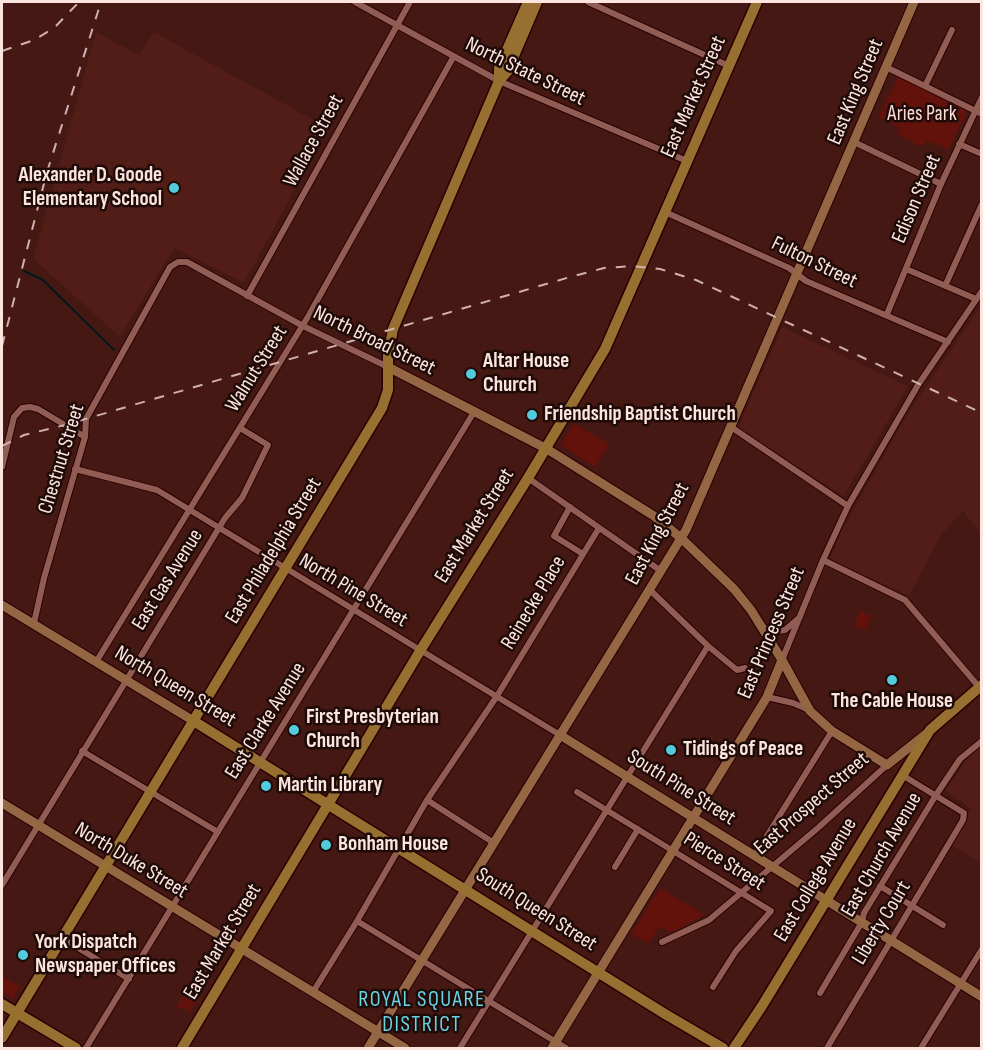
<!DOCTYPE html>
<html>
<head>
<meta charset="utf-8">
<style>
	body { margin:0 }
	#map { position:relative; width:983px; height:1050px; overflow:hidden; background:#451813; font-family:"Sofia Sans Condensed",sans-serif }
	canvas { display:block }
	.frame { position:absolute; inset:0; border:3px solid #fce4df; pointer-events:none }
</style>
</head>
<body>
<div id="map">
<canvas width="983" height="1050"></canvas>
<div class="frame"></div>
</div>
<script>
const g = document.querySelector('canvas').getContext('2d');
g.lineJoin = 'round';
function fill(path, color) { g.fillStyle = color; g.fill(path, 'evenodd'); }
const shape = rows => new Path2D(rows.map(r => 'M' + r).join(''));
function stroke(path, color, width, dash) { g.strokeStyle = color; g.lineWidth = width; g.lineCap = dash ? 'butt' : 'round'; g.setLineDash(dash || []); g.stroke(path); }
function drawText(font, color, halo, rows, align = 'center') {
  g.font = font + ' "Sofia Sans Condensed",sans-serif'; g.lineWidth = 5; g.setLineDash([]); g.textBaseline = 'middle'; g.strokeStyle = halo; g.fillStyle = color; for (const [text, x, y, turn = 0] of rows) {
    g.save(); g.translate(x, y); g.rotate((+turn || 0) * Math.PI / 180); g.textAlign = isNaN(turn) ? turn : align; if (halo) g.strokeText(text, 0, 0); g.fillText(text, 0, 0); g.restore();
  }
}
fill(shape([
	[96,32,139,55,154,32,328,128,244,283,174,248,120,337,33,259],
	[981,305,981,534,963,511,941,535,909,596,830,559,841,532,905,418],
	[782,327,908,386,844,496,738,428],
	[981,746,981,863,951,845,971,809,946,791,968,758]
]), '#511d16');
fill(shape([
	[898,77,967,111,948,150,927,140,923,147,897,134,900,128,878,117],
	[574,423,609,444,595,467,561,445],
	[860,611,871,616,865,630,854,626],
	[660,888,705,915,674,931,670,932,662,928,657,930,648,943,631,934],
	[2,976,20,987,13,999,2,992],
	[186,990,199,998,189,1014,187,1013,189,1010,183,1007,181,1010,176,1007]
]), '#63120b');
stroke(shape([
	[24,271,43,280,114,350]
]), '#01191d', 2);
const street = shape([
	[355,2,499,81,687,161],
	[588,2,729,66],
	[886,67,982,114],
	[925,86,952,30],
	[854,142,941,184],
	[959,144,982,154],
	[665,212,789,268,806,281,948,342],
	[906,269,976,299],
	[945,286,982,204],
	[247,296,410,2],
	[887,314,941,184,982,97],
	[731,427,848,506],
	[2,467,14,417,22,408,30,407,38,409,85,437],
	[75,469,157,490,560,735],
	[528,478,661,571],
	[570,507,554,536,583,554],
	[823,560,905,600,979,687],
	[650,590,708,646,737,670,745,668],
	[34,623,44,578,85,437,86,419,170,267,178,262,187,262,303,326,388,367],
	[763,628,778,631,785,630,800,617],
	[782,660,823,560,848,506,918,385,982,291],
	[96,662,309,315,454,56],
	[767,697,793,703,809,710],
	[82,751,218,832],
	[577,792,771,911,736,951,713,987],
	[427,800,494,843],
	[755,855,832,731],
	[615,867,638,829],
	[2,885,225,518,242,498,268,445,240,428],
	[880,886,943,925],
	[357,921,566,1048],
	[62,938,129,979],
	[662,942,709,920,819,827,887,765],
	[313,992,357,921,427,800,497,696,599,528],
	[820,993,862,922,864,913,936,795,960,759,982,741],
	[86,1048,474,412],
	[460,1048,708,646],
	[827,1048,963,820,964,813,902,775],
	[921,1048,982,949]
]);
const secondary = shape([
	[388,367,547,449,654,516,681,538,734,589,751,610,782,660,810,711,832,731,887,765,926,734],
	[2,605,192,720],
	[560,735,982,997],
	[2,803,405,1048],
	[368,1048,686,530,914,2],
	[552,1048,767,697,782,660]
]);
const primary = shape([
	[499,81,499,68,528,2],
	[192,720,665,1014,723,1048],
	[2,1004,76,1048],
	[2,1038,382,408,388,390,388,355,393,329,499,81,507,72,537,2],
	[182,1048,420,651,528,478,605,349,757,2],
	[734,1048,762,1006,930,730,982,685]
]);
stroke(street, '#290101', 8);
stroke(secondary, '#290101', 11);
stroke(primary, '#290101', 13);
stroke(street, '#905c54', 6);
stroke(secondary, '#946643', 9);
stroke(primary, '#977031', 10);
stroke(shape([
	[2,51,34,40,54,28,79,2],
	[2,346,47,172,101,2],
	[2,446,24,435,65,425,570,277,604,268,631,266,660,269,696,280,982,413]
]), '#cfb2ad', 2, [10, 10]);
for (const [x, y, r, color] of [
	[174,188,6,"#54cadd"],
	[471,374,6,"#54cadd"],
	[532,415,6,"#54cadd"],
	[892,680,6,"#54cadd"],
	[294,730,6,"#54cadd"],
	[671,750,6,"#54cadd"],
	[266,786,6,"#54cadd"],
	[326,845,6,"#54cadd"],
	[23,955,6,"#54cadd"]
]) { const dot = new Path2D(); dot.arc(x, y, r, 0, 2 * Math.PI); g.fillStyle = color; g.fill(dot); stroke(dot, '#1e0b08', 2); }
drawText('21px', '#fce4df', '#1e0b08', [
	["North State Street",525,72,26],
	["East King Street",856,92,-67],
	["East Market Street",694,97,-66],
	["Wallace Street",314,141,-61],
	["Edison Street",917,199,-67],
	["Fulton Street",814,263,26],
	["North Broad Street",374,341,26],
	["Walnut Street",257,369,-58],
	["Chestnut Street",62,459,-73],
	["East Market Street",475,526,-58],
	["East King Street",658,534,-62],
	["East Philadelphia Street",274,551,-59],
	["East Gas Avenue",168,580,-58],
	["North Pine Street",353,591,31],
	["Reinecke Place",534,603,-59],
	["East Princess Street",772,633,-67],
	["North Queen Street",175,687,31],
	["East Clarke Avenue",266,721,-58],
	["South Pine Street",681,788,32],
	["East Prospect Street",812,804,-41],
	["East Church Avenue",882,855,-60],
	["North Duke Street",131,861,31],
	["Pierce Street",724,862,32],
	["East College Avenue",816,880,-59],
	["South Queen Street",536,910,32],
	["Liberty Court",882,923,-59],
	["East Market Street",223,942,-59]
]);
drawText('21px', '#fbd9d4', '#1e0b08', [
	["Aries Park",922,115]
]);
drawText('bold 21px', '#fce4df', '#1e0b08', [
	["Alexander D. Goode",162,176,"right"],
	["Elementary School",162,200,"right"],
	["Altar House",483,362],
	["Church",483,386],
	["Friendship Baptist Church",544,415],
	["The Cable House",892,702,"center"],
	["First Presbyterian",306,718],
	["Church",306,742],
	["Tidings of Peace",683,750],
	["Martin Library",278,786],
	["Bonham House",338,845],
	["York Dispatch",35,943],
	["Newspaper Offices",35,967]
], 'left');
g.letterSpacing = '1.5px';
drawText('22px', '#69d3e4', '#1e0b08', [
	["ROYAL SQUARE",422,1000],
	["DISTRICT",422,1025]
]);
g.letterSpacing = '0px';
</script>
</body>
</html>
